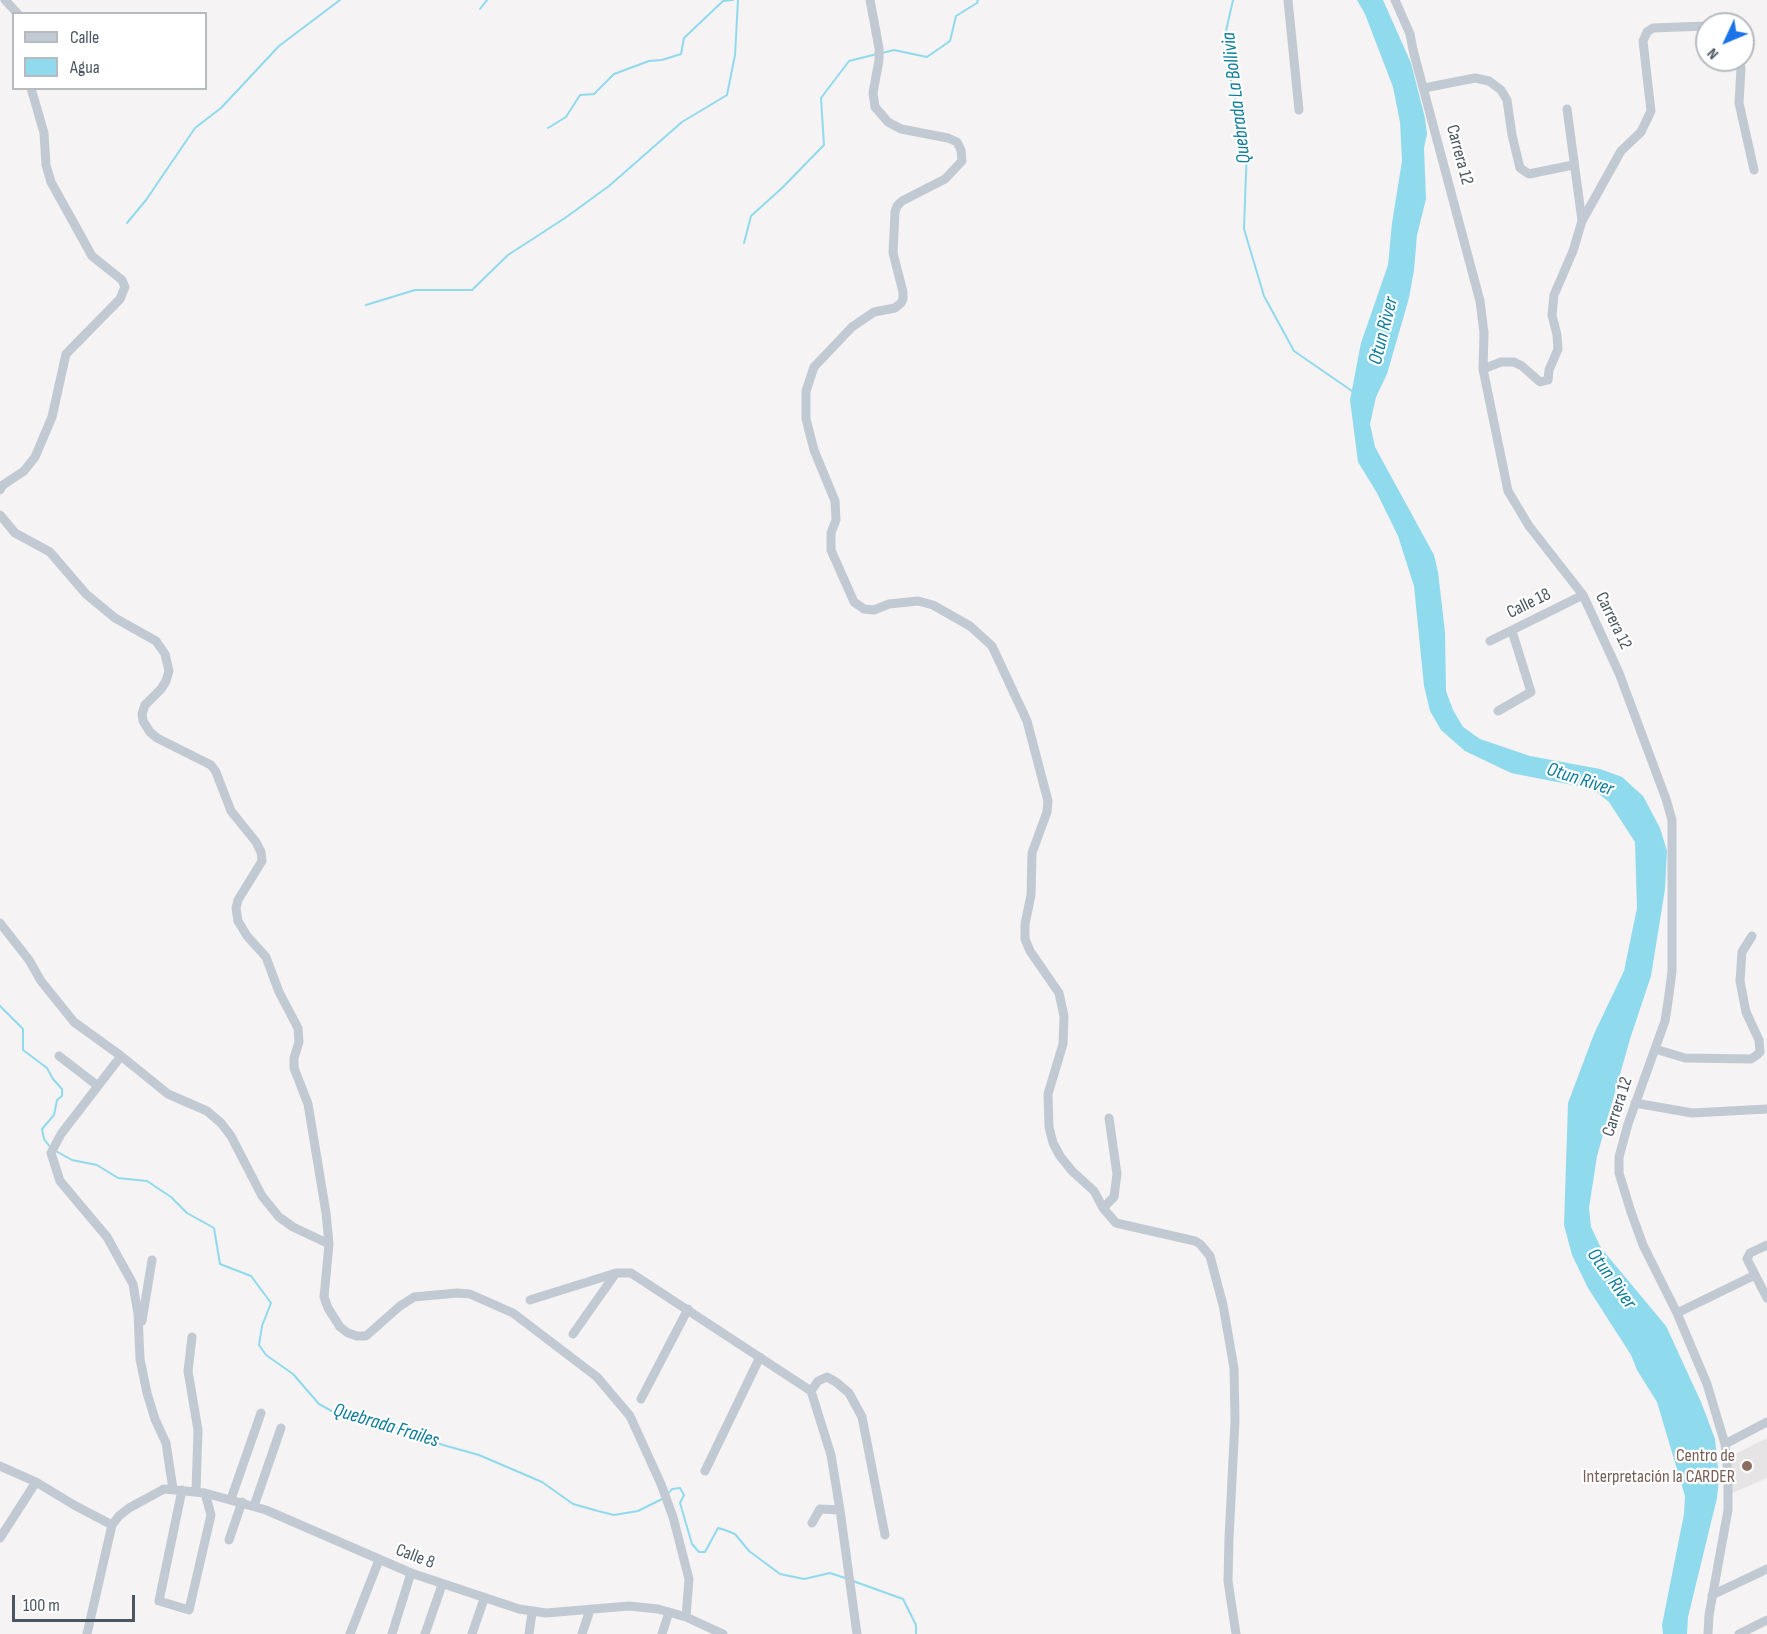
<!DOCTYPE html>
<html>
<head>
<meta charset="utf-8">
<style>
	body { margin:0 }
	#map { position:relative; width:1767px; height:1634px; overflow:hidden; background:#f5f3f3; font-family:"Sofia Sans Condensed",sans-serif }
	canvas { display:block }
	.legend { position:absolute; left:12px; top:12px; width:195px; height:78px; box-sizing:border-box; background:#fff; border:2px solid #b7bbc0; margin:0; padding:8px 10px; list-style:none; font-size:18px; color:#4a5661 }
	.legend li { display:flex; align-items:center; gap:12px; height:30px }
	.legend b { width:30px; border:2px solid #b7bbc0 }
	.north { position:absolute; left:1695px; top:12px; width:60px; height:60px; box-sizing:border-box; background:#fff; border:2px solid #b7bbc0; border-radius:50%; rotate:226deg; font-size:16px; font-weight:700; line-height:24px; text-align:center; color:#4a5661 }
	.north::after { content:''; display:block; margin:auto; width:21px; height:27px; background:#1a73e8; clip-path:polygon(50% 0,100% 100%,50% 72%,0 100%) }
	.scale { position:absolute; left:12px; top:1595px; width:123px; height:27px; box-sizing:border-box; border:3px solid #4a5661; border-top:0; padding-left:8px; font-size:18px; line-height:21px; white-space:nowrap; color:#4a5661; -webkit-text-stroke:4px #fff; paint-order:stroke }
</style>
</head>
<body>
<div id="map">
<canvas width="1767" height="1634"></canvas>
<ul class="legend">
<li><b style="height:8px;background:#c1cad2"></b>Calle</li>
<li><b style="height:16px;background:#90daee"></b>Agua</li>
</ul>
<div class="north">N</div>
<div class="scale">100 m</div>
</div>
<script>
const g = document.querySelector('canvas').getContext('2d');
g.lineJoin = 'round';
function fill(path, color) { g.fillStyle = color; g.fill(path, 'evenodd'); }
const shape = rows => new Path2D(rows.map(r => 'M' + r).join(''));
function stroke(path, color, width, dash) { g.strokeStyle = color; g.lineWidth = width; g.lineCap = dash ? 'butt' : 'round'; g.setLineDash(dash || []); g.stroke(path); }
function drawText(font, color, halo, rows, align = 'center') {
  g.font = font + ' "Sofia Sans Condensed",sans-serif'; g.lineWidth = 4.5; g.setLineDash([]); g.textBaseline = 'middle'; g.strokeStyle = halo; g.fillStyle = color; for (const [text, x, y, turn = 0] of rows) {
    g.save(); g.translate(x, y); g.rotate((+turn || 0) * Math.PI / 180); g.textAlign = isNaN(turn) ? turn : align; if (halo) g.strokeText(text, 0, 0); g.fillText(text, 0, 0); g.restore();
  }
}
fill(shape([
	[1767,1438,1767,1478,1728,1495,1727,1458]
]), '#e6e4e5');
fill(shape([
	[1357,0,1383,0,1411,63,1425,118,1427,134,1424,148,1426,199,1417,235,1414,270,1409,298,1387,374,1376,397,1370,424,1375,447,1434,555,1438,572,1445,632,1446,691,1453,710,1463,727,1480,739,1530,756,1600,769,1622,777,1643,796,1660,828,1667,851,1665,889,1651,976,1630,1039,1597,1156,1589,1208,1591,1227,1601,1248,1666,1326,1701,1402,1715,1439,1719,1478,1717,1498,1688,1617,1687,1634,1663,1634,1662,1625,1684,1514,1685,1496,1657,1402,1637,1370,1631,1355,1588,1288,1572,1255,1564,1225,1568,1103,1594,1034,1624,971,1637,908,1635,842,1609,802,1593,789,1511,773,1465,751,1441,730,1430,711,1424,686,1414,586,1398,536,1377,493,1358,462,1350,400,1361,343,1388,265,1392,223,1402,161,1400,122,1393,87,1365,14]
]), '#90daee');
stroke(shape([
	[1233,0,1226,31,1230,77,1247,147,1244,229,1264,296,1294,351,1352,391],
	[480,9,487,0],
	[882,53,894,50,927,57,950,41,956,16,977,3,978,0],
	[548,128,566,117,580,95,594,94,614,74,649,61,662,60,681,54,684,38,723,1,733,0],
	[127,223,146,200,195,128,221,108,279,46,340,0],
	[744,243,751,216,782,188,824,145,821,98,849,61,877,54],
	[366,305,415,290,472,290,508,255,565,218,609,186,682,122,727,95,735,55,738,0],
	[0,1006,23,1029,23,1050,47,1068,53,1079,62,1089,62,1096,57,1100,54,1115,42,1129,44,1139,50,1147],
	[54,1150,72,1160,97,1165,118,1178,147,1181,171,1197,187,1213,214,1228,220,1264,251,1276,271,1303,262,1326,259,1345,266,1355,293,1374,319,1404,339,1415,376,1420,443,1445,479,1455,542,1482,573,1504,598,1511,614,1515,638,1511,664,1498],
	[668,1494,672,1489,680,1488,684,1495,680,1503,692,1544,699,1552,705,1552,718,1528,725,1530,735,1534,749,1551,780,1574,804,1579,830,1573,848,1579],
	[853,1581,903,1599,916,1625,916,1634]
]), '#90daee', 2);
stroke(shape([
	[5,0,18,14],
	[870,0,879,48,879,60,873,93,875,107,888,122,901,129,948,138,957,142,961,150,962,161,945,179,902,201,897,206,895,212,893,253,903,292,903,299,901,303,895,308,874,312,852,327,814,367,806,391,806,419,814,450,835,501,836,520,831,533,831,550,854,602,864,609,874,610,889,604,918,601,933,605,970,626,992,646,1027,721,1048,801,1047,812,1032,853,1031,895,1025,924,1025,939,1030,951,1059,993,1064,1016,1063,1044,1048,1094,1049,1127,1053,1143,1060,1156,1072,1171,1094,1191,1103,1208,1116,1223,1195,1241,1200,1244,1210,1256,1223,1305,1234,1368,1235,1421,1229,1538,1228,1581,1236,1634],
	[1288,0,1299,110],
	[1395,0,1410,34,1413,50,1480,301,1484,333,1483,369,1508,491,1529,526,1583,595,1619,673,1666,799,1672,820,1672,971,1668,1002,1665,1021,1628,1124,1619,1157,1619,1173,1631,1212,1643,1245,1677,1313,1707,1384,1725,1444,1728,1474,1728,1510,1709,1615,1708,1634],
	[1739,60,1741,68,1739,103,1754,170],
	[1424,88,1475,78,1489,81,1501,90,1507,100,1512,135,1520,168,1529,174,1573,165],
	[1567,109,1582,221],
	[1483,369,1501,362,1514,362,1522,366,1540,382,1548,380,1549,370,1558,349,1557,335,1552,315,1554,295,1573,251,1582,221,1621,151,1641,132,1651,111,1643,41,1647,32,1653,28,1707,26],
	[0,490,3,485,24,471,35,457,52,417,66,354,120,299,125,287,122,280,92,256,51,182,46,165,44,133,31,88],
	[0,515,15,533,50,552,86,594,115,618,156,641,165,654,169,671,166,681,161,689,145,705,142,714,143,721,150,732,157,738,211,765,216,772,231,811,256,842,261,852,262,861,238,900,236,908,238,921,247,936,266,957,279,992,298,1028,299,1042,294,1058,294,1068,308,1104,326,1213,329,1244,324,1297,328,1308,340,1327,348,1333,357,1336,366,1336,400,1306,414,1297,457,1293,470,1294,513,1313,597,1377,630,1416,661,1484,673,1517,689,1579,686,1617],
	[1490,641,1583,595],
	[1498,711,1531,692,1512,631],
	[0,923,29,960,41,981,74,1022,121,1056],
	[1655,1049,1685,1058,1751,1059,1757,1055,1760,1052,1759,1040,1746,1012,1740,981,1742,952,1752,936],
	[59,1056,98,1086],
	[1635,1103,1692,1113,1767,1109],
	[1103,1208,1114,1197,1117,1174,1109,1118],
	[1767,1245,1750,1253,1747,1259,1767,1298],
	[530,1300,616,1273],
	[1677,1313,1755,1275],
	[142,1321,152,1260],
	[573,1334,616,1273,631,1273,811,1391,831,1455,840,1510,857,1634],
	[192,1337,188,1371,198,1430,196,1491],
	[811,1391,818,1381,827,1377,836,1382,849,1393,862,1417,885,1535],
	[641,1399,688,1309],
	[1725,1444,1767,1422],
	[0,1466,36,1482,74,1505,112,1525],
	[705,1471,760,1357],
	[173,1489,166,1443,155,1419,147,1393,140,1359,138,1314,133,1284,107,1237,60,1181,51,1153,61,1134,121,1056,168,1094,207,1111,221,1123,231,1136,262,1196,279,1217,293,1227,329,1244],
	[182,1490,159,1601,189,1610,211,1515,205,1493],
	[231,1499,261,1413],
	[254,1506,281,1428],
	[812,1523,820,1509,840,1510],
	[0,1538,36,1482],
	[229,1540,242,1502],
	[1712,1595,1767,1569],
	[87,1634,112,1525,119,1516,129,1508,164,1489,205,1493,266,1510,411,1573,519,1609,546,1613,629,1606,658,1609,686,1617,723,1634],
	[350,1634,379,1560],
	[392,1634,411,1573],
	[425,1634,442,1585],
	[472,1634,484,1599],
	[529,1634,532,1613],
	[582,1634,590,1610],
	[662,1634,669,1612],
	[1739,1634,1767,1620]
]), '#c1cad2', 9);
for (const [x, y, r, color] of [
	[1747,1466,6,"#8d6e63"]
]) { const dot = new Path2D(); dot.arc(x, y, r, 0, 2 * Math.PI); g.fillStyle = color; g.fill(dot); stroke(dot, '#fff', 2); }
drawText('18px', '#4a5661', '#fff', [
	["Carrera 12",1459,155,75],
	["Calle 18",1529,604,-26],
	["Carrera 12",1613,621,64],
	["Carrera 12",1618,1107,-72],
	["Calle 8",415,1557,21]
]);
drawText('18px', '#785e54', '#fff', [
	["Centro de",1735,1456],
	["Interpretación la CARDER",1735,1477]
], 'right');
drawText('italic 20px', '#0c7c9b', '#fff', [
	["Quebrada La Bollivia",1237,98,-97],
	["Otun River",1384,331,-76],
	["Otun River",1580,780,18],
	["Otun River",1611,1279,54],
	["Quebrada Frailes",386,1426,17]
]);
</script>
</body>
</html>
